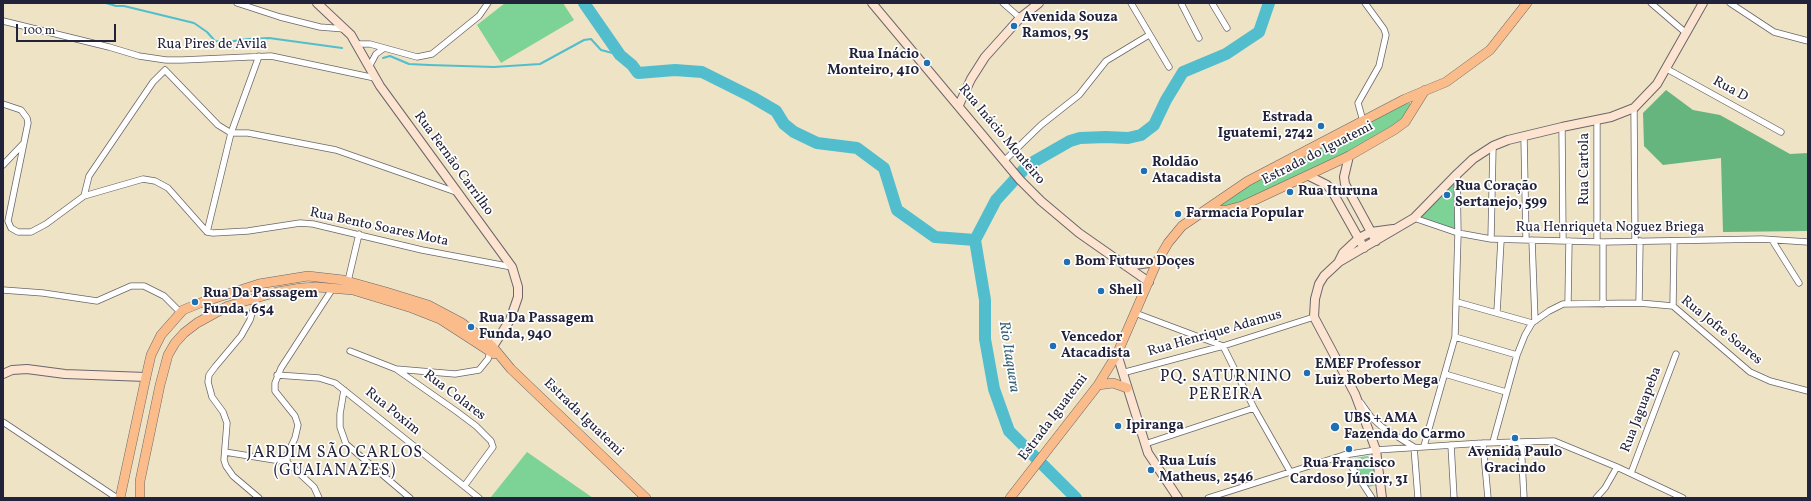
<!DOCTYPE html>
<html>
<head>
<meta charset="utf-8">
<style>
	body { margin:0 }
	#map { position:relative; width:1811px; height:501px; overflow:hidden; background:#efe3c5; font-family:Vollkorn,serif }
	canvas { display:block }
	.frame { position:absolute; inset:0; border:4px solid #22223b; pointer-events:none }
	.scale { position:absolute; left:16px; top:24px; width:100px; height:18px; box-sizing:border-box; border:2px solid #22223b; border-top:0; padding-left:5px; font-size:12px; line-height:14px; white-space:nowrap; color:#22223b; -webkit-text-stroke:3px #fff; paint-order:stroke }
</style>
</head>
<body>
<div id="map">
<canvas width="1811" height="501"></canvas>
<div class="frame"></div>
<div class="scale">100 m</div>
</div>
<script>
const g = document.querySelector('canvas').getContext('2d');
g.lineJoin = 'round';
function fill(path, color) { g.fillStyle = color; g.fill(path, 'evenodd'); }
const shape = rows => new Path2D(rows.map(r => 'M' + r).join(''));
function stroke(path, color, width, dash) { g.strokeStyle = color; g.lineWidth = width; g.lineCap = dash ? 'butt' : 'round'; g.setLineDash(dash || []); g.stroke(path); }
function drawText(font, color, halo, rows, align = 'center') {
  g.font = font + ' Vollkorn,serif'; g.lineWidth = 3.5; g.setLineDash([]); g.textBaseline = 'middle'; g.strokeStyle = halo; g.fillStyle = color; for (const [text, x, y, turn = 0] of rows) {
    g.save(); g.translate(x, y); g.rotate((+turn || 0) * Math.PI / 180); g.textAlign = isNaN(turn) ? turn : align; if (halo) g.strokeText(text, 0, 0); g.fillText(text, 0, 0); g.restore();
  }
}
fill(shape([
	[505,3,563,3,574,20,501,63,477,25],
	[1408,101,1411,104,1405,122,1253,202,1223,208,1222,205,1221,198],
	[1456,175,1457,232,1416,217],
	[527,452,593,498,493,498,491,497],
	[1367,456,1373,459,1376,485,1368,487,1355,465,1353,460,1356,458]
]), '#7dd295');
fill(shape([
	[1666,90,1693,110,1720,115,1790,154,1808,153,1808,231,1723,232,1721,158,1663,165,1644,146,1643,113]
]), '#66b47e');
stroke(shape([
	[106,3,116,6,124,6,194,23,207,32,215,41,227,42,248,39,269,38,342,48],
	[383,58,390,56,409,64,429,65,494,67,540,64,584,40,591,39,601,50,620,55]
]), '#52becd', 2);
stroke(shape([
	[584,3,620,55,632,65,638,73,675,70,702,72,752,97,776,111,784,124,794,132,817,143,857,148,884,168,897,210,935,237,975,240],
	[975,240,996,200,1028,165,1070,141,1080,138,1106,137,1128,138,1141,135,1154,125,1166,100,1183,72,1226,54,1259,32,1269,3],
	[975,240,985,300,985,339,994,389,1009,431,1076,498]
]), '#52becd', 12);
const street = shape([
	[237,3,280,17,320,27,345,29],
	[1003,3,1020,18],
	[1131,3,1169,67],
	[1181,3,1199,38],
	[1212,3,1227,28],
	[1651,3,1686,33],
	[1730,3,1774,32,1808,41],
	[3,21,109,47,139,56,166,60,182,60,271,56,375,78],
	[357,44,370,44,417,57,432,54,479,16,488,3],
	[369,67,376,54,383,49],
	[1667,69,1781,132],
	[165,70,218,125,231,133,248,133,336,150,456,192],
	[3,104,21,110,27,118,28,123,8,221,11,228,18,232,31,232,46,224,84,196,143,179,155,181,168,188,207,232,213,233,248,231,300,223,313,224,422,250,512,267],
	[1634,108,1635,241],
	[1597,120,1597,242],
	[1363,121,1358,103,1379,66,1386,35,1384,29,1365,3],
	[1562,127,1563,240],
	[1524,137,1526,240],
	[1005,160,1041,125,1079,95,1106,61,1149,35],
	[3,165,23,144],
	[84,196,89,176,153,82,165,70],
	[1414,218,1458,233,1491,239,1603,242,1762,239,1808,242],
	[207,232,231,133,259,56],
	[1491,239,1493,146],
	[1532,240,1535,321],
	[1772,240,1799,283],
	[348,281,359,234],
	[3,290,43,293,97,301,131,286,144,286,164,296,181,313],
	[257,297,250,320,241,336,215,367,209,375,208,382,212,397,223,412,227,423,224,460,226,466,233,476,259,498],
	[1457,302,1532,323],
	[1568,303,1569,241],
	[1639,303,1640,241],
	[1603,304,1603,242],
	[1673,306,1674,241],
	[1497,312,1501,240],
	[1135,313,1223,346,1254,408,1291,473],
	[1455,337,1517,355],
	[350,351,396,369,455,374,479,370,488,359,490,352],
	[396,369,456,411,476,426,491,441,493,447,465,485],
	[1122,373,1223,346,1314,317],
	[1445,374,1506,392],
	[277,375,319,378,335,383,479,498],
	[344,390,340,414,340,427,346,444,410,498],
	[1361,403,1371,417,1382,427,1414,447,1418,498],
	[3,422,117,498],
	[1493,442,1517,355,1525,335,1532,323,1549,311,1563,304,1639,303,1673,306,1750,372,1770,381,1808,391],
	[1483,443,1488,498],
	[1521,443,1524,498],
	[1145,444,1254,408],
	[1451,445,1454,498],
	[1424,446,1455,337,1458,233,1457,174],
	[225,452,287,462],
	[1344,455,1372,498],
	[1631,473,1676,354],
	[319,498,314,487,287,462,287,455,295,438,298,425,295,416,275,391,275,383,281,368,333,288],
	[1208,498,1344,455,1376,450,1483,443,1554,441,1617,467,1683,498],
	[1596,498,1605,488,1617,467]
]);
const secondary = shape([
	[317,3,351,35,380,86,512,267,518,287,518,297,510,320,490,351],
	[872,3,1020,180,1041,201,1079,233,1149,282],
	[959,105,971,79,985,57,1020,18,1039,3],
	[1349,156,1344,177,1345,184,1376,241],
	[1309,176,1327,185,1332,191,1364,248],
	[1339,261,1343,253,1359,238,1371,232,1393,229],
	[1126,266,1157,262],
	[1117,354,1148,453,1178,498],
	[3,374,12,370,27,369,65,374,146,377],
	[1382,498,1376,450,1355,394,1314,317,1315,299,1319,284,1324,276,1339,262,1414,218,1455,176,1473,159,1493,146,1508,140,1562,127,1611,117,1634,108,1657,84,1703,3]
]);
const primary = shape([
	[1204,211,1227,210,1242,206,1349,156,1394,130,1405,122,1425,90],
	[1098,385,1113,383,1127,388],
	[120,498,146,377,151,355,161,335,183,310,200,303,259,284,308,276,343,280,386,292,428,305,462,323,492,346,511,369,646,498],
	[140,498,140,481,160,385,168,355,175,343,184,333,197,323,228,306,277,292,301,288,317,287,353,290,412,308,440,319,494,354],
	[1010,498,1098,385,1117,354,1157,262,1168,243,1182,226,1248,181,1405,99,1446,82,1490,50,1527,3]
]);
stroke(street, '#6a666b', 7);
stroke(secondary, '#6a666b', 10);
stroke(primary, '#6a666b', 10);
stroke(street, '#fff', 5.5);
stroke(secondary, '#fde4d0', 8);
stroke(primary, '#f9bc8a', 9);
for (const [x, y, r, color] of [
	[1014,26,4,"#1f6fb2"],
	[927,63,4,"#1f6fb2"],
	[1321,126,4,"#1f6fb2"],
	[1144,171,4,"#1f6fb2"],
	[1290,192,4,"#1f6fb2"],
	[1447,195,4,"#1f6fb2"],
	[1178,214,4,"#1f6fb2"],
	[1067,262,4,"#1f6fb2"],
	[1101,291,4,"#1f6fb2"],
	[195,302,4,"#1f6fb2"],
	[471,327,4,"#1f6fb2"],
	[1053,346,4,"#1f6fb2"],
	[1307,373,4,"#1f6fb2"],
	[1118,426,4,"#1f6fb2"],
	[1335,427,5,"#1f6fb2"],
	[1515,438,4,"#1f6fb2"],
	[1349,449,4,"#1f6fb2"],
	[1151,470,4,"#1f6fb2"]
]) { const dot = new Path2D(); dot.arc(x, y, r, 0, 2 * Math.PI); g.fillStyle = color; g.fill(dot); stroke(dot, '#fff', 1.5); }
drawText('bold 14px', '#22223b', '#fff', [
	["Avenida Souza",1022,18],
	["Ramos, 95",1022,34],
	["Rua Inácio",919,55,"right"],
	["Monteiro, 410",919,71,"right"],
	["Estrada",1313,118,"right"],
	["Iguatemi, 2742",1313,134,"right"],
	["Roldão",1152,163],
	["Atacadista",1152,179],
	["Rua Coração",1455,187],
	["Sertanejo, 599",1455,203],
	["Rua Ituruna",1298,192],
	["Farmacia Popular",1186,214],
	["Bom Futuro Doçes",1075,262],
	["Shell",1109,291],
	["Rua Da Passagem",203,294],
	["Funda, 654",203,310],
	["Rua Da Passagem",479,319],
	["Funda, 940",479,335],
	["Vencedor",1061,338],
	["Atacadista",1061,354],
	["EMEF Professor",1315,365],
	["Luiz Roberto Mega",1315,381],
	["UBS + AMA",1344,419],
	["Fazenda do Carmo",1344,435],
	["Ipiranga",1126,426],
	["Avenida Paulo",1515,453,"center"],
	["Gracindo",1515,469,"center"],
	["Rua Luís",1159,462],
	["Matheus, 2546",1159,478],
	["Rua Francisco",1349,464,"center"],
	["Cardoso Júnior, 31",1349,480,"center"]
], 'left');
drawText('14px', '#22223b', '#fff', [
	["Rua Pires de Avila",212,45],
	["Rua D",1730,90,29],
	["Rua Inácio Monteiro",1001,135,50],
	["Estrada do Iguatemi",1318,154,-27],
	["Rua Fernão Carrilho",453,164,54],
	["Rua Cartola",1585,169,-90],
	["Rua Bento Soares Mota",379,228,12],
	["Rua Henriqueta Noguez Briega",1610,228],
	["Rua Jofre Soares",1721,331,39],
	["Rua Henrique Adamus",1215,334,-16],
	["Rua Colares",454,396,37],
	["Rua Jaguapeba",1642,410,-69],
	["Rua Poxim",392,412,39],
	["Estrada Iguatemi",583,418,44],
	["Estrada Iguatemi",1054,418,-53]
]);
drawText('italic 15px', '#356075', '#fff', [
	["Rio Itaquera",1008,357,81]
]);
g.letterSpacing = '1px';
drawText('16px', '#22223b', '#fff', [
	["PQ. SATURNINO",1226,378],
	["PEREIRA",1226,396],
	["JARDIM SÃO CARLOS",335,454],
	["(GUAIANAZES)",335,472]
]);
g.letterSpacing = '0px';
</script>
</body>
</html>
